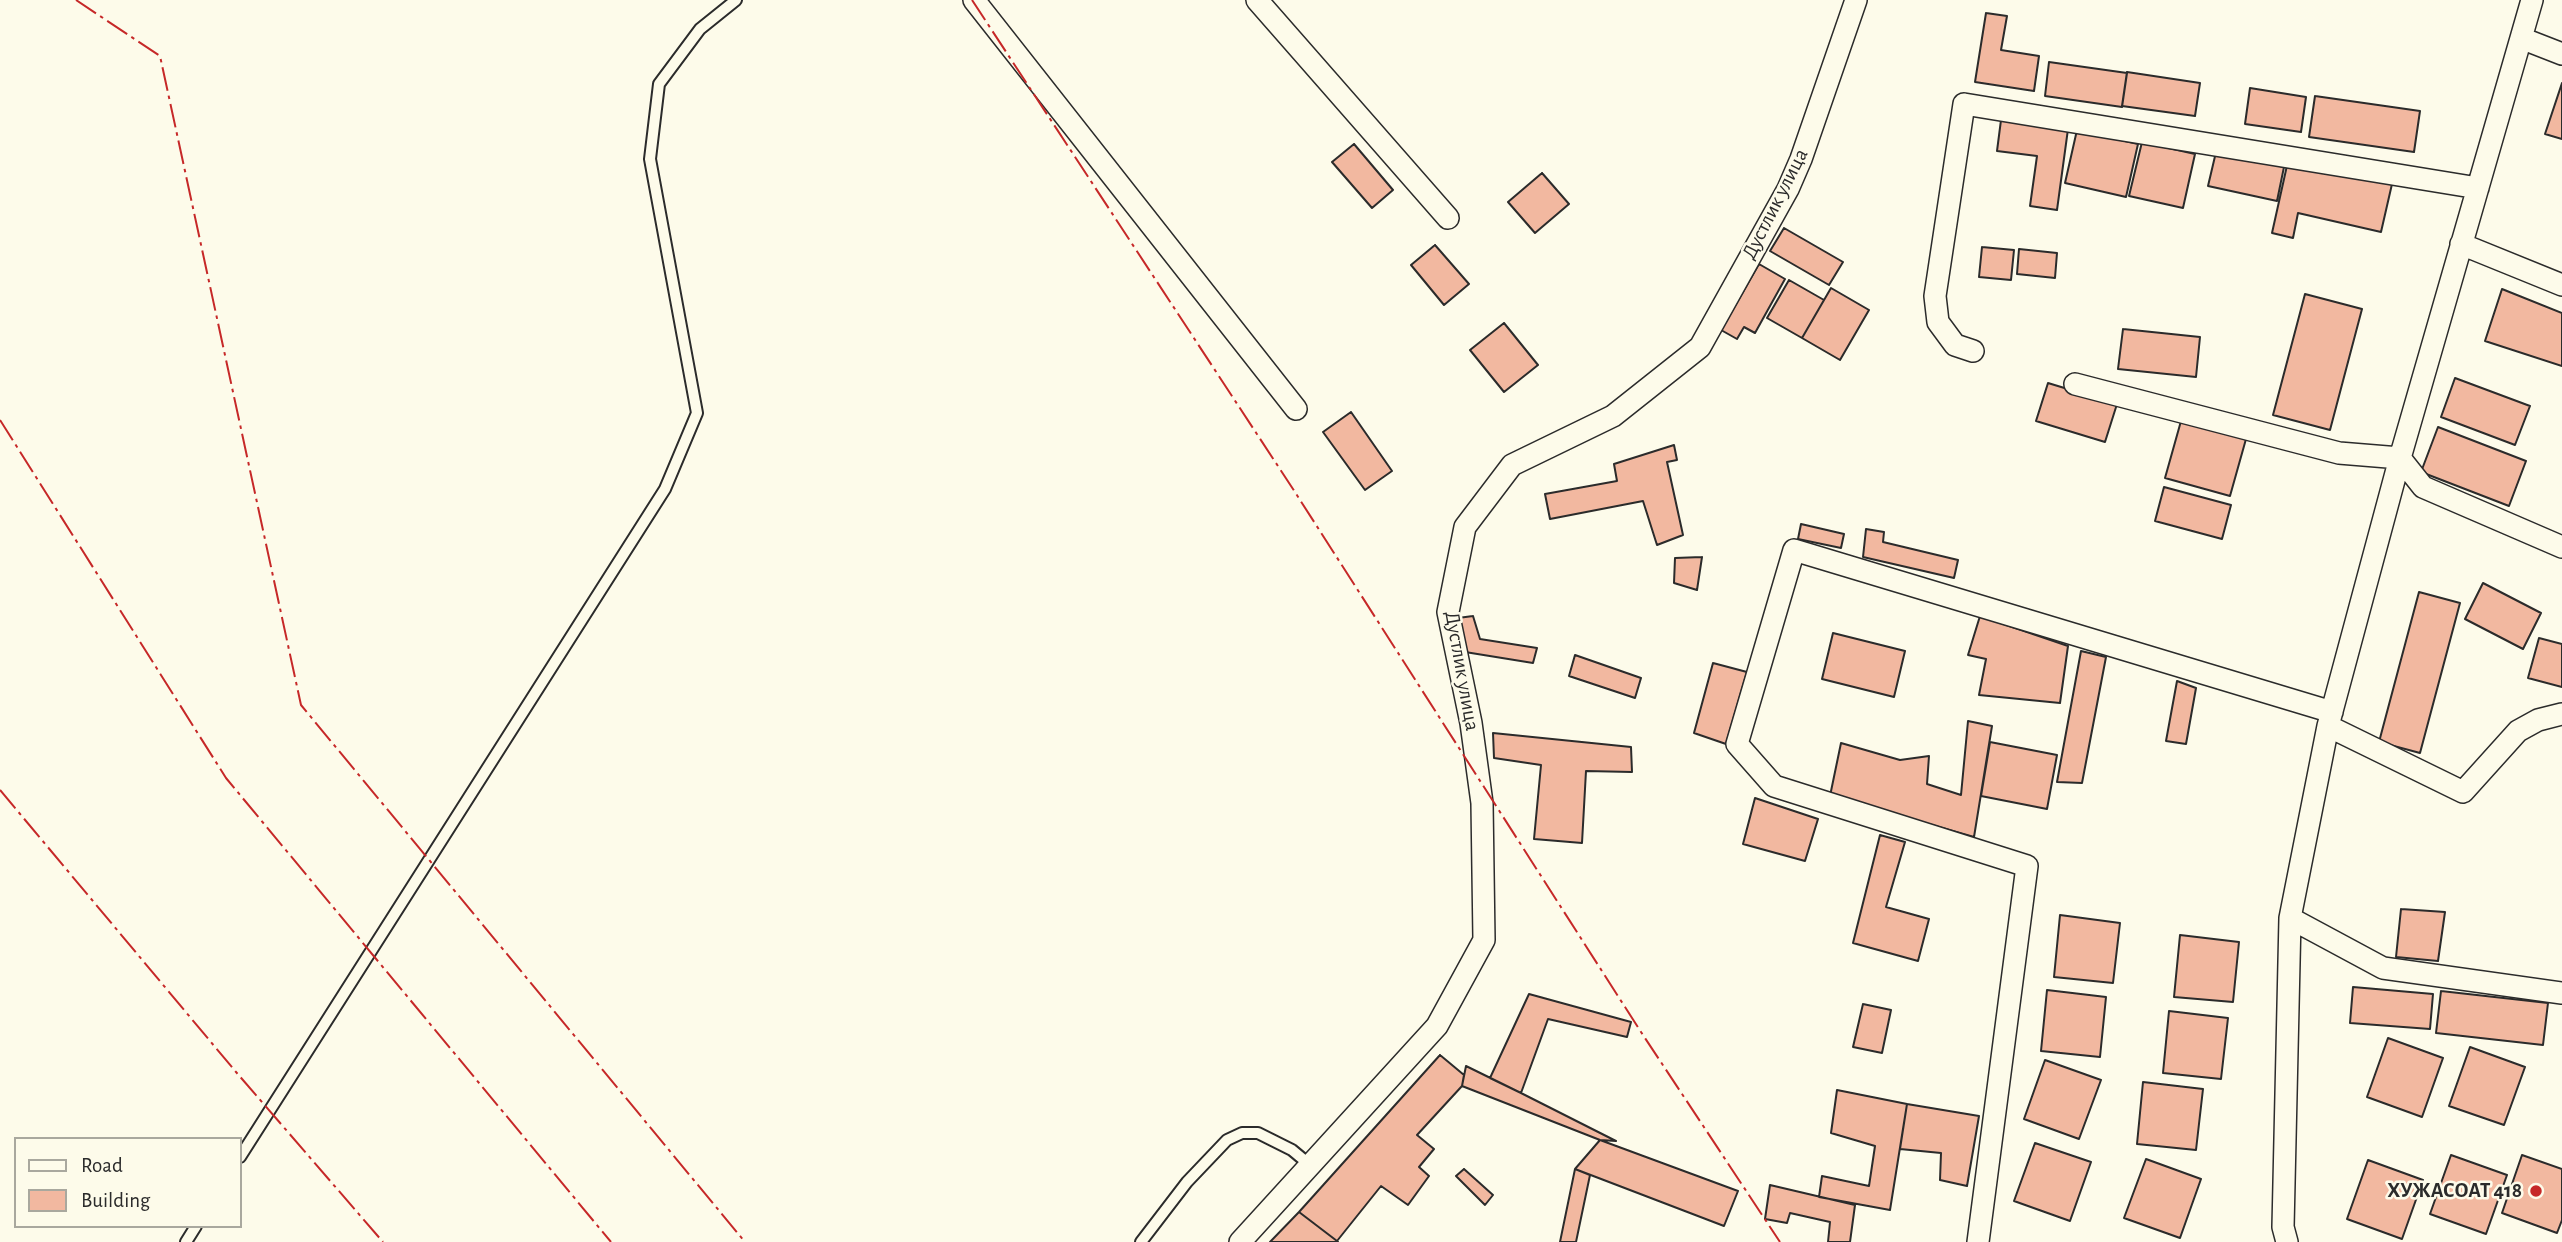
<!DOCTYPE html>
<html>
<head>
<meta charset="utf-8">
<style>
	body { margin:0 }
	#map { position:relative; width:2562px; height:1242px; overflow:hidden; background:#fdfbea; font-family:"Alegreya Sans",sans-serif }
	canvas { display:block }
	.legend { position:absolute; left:14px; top:1137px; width:228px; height:91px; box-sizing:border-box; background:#fdfbea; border:2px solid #a9a89e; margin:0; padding:9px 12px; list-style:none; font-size:21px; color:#2b2b2b }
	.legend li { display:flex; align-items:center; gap:14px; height:35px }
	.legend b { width:35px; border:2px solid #a9a89e }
</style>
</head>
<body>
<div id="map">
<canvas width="2562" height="1242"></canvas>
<ul class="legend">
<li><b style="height:9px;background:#fdfbea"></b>Road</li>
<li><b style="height:19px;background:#f2b8a0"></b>Building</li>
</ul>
</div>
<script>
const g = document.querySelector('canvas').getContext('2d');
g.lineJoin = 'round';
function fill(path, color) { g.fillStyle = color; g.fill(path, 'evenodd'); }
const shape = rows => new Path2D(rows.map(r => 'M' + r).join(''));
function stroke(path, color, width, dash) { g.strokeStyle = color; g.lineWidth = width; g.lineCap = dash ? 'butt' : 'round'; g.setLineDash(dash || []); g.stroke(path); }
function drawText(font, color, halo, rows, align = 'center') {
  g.font = font + ' "Alegreya Sans",sans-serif'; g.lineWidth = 5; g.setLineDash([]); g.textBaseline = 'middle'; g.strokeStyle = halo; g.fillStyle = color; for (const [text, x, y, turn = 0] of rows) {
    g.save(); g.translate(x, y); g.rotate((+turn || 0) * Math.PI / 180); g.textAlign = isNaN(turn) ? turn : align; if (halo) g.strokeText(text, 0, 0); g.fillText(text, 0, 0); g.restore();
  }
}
const building = shape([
	[1986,13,2007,16,2001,50,2039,56,2034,91,1975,82,1986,13],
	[2049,62,2127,73,2122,107,2045,96,2049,62],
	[2127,72,2200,83,2195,116,2122,106,2127,72],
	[2562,83,2562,139,2545,134,2562,83],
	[2250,88,2306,97,2301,132,2245,124,2250,88],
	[2315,96,2420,111,2414,152,2309,137,2315,96],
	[2001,120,2068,129,2057,210,2030,206,2037,156,1997,151,2001,120],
	[2077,130,2138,144,2126,197,2065,183,2077,130],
	[2142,142,2195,154,2183,208,2129,196,2142,142],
	[1354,144,1393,190,1372,208,1332,162,1354,144],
	[2216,152,2284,167,2277,201,2208,186,2216,152],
	[2288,161,2392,184,2381,232,2298,213,2293,238,2272,233,2288,161],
	[1542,173,1569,204,1535,233,1508,202,1542,173],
	[1784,228,1843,262,1829,285,1770,251,1784,228],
	[1435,245,1469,284,1444,305,1411,265,1435,245],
	[1982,247,2014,250,2011,280,1979,277,1982,247],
	[2019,249,2057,253,2055,278,2017,274,2019,249],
	[1759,264,1785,279,1755,333,1744,327,1737,339,1721,330,1759,264],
	[1789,280,1824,300,1802,338,1767,318,1789,280],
	[1831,288,1869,310,1840,360,1802,338,1831,288],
	[2502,289,2562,313,2562,366,2485,341,2502,289],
	[2305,294,2362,309,2330,430,2273,415,2305,294],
	[1504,323,1538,365,1504,392,1470,350,1504,323],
	[2123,329,2200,337,2196,377,2118,369,2123,329],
	[2455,378,2530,406,2515,445,2441,417,2455,378],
	[2048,383,2117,404,2105,442,2036,421,2048,383],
	[1351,412,1392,471,1365,490,1323,432,1351,412],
	[2181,421,2246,439,2230,496,2165,478,2181,421],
	[2438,427,2526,461,2509,506,2421,472,2438,427],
	[1674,445,1677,460,1667,462,1683,535,1657,545,1643,501,1550,519,1545,494,1617,481,1614,464,1674,445],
	[2164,487,2231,505,2222,539,2155,521,2164,487],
	[1801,524,1844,534,1841,548,1798,539,1801,524],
	[1866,529,1884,532,1883,542,1958,560,1954,578,1863,557,1866,529],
	[1702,557,1697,590,1674,583,1675,558,1702,557],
	[2483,583,2541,613,2523,649,2465,619,2483,583],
	[2419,592,2460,603,2420,753,2379,742,2419,592],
	[1473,616,1480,639,1537,648,1533,663,1465,652,1458,618,1473,616],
	[1980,616,2068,646,2060,703,1979,695,1986,659,1968,655,1980,616],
	[1833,633,1905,651,1894,697,1822,679,1833,633],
	[2539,638,2562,644,2562,687,2528,678,2539,638],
	[2081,651,2106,657,2082,783,2057,782,2081,651],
	[1575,655,1641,678,1635,698,1569,676,1575,655],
	[1713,663,1747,672,1726,744,1694,733,1713,663],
	[2177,681,2196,688,2186,744,2166,741,2177,681],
	[1968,721,1992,726,1974,837,1830,796,1841,743,1900,760,1929,756,1927,784,1961,795,1968,721],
	[1493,733,1631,747,1632,772,1586,771,1582,843,1534,839,1541,765,1494,758,1493,733],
	[1990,742,2057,755,2047,809,1981,796,1990,742],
	[1755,798,1818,819,1805,861,1743,844,1755,798],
	[1880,835,1905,842,1886,907,1929,919,1918,961,1853,943,1880,835],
	[2401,909,2445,912,2438,961,2396,957,2401,909],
	[2060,915,2120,923,2113,983,2054,977,2060,915],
	[2180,935,2239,942,2233,1002,2174,997,2180,935],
	[2353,987,2433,994,2430,1029,2350,1023,2353,987],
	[2047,990,2106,997,2100,1057,2041,1051,2047,990],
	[2441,991,2548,1003,2543,1045,2436,1033,2441,991],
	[1529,994,1631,1022,1627,1037,1548,1019,1521,1093,1490,1078,1529,994],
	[1863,1004,1891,1010,1882,1053,1853,1047,1863,1004],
	[2169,1011,2228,1018,2221,1079,2163,1073,2169,1011],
	[2388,1038,2443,1058,2422,1117,2367,1097,2388,1038],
	[2470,1047,2525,1067,2504,1125,2449,1106,2470,1047],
	[1440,1055,1464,1075,1462,1086,1417,1135,1434,1149,1419,1167,1429,1176,1408,1205,1381,1186,1337,1241,1299,1212,1440,1055],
	[2045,1060,2101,1080,2079,1139,2024,1119,2045,1060],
	[1466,1066,1521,1093,1616,1141,1600,1140,1462,1086,1466,1066],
	[2143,1082,2203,1089,2196,1150,2137,1144,2143,1082],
	[1837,1090,1907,1104,1890,1210,1819,1197,1822,1176,1869,1186,1875,1146,1831,1133,1837,1090],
	[1907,1104,1979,1116,1967,1186,1940,1180,1941,1153,1900,1149,1907,1104],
	[1600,1140,1738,1191,1724,1226,1575,1169,1600,1140],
	[2035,1143,2091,1162,2070,1221,2014,1201,2035,1143],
	[2451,1155,2507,1175,2486,1234,2430,1214,2451,1155],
	[2522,1155,2562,1169,2562,1220,2557,1233,2502,1213,2522,1155],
	[2146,1159,2201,1179,2180,1238,2124,1218,2146,1159],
	[2368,1160,2423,1180,2402,1239,2347,1219,2368,1160],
	[1464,1169,1493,1195,1485,1205,1456,1176,1464,1169],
	[1575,1169,1590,1175,1576,1242,1560,1242,1575,1169],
	[1770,1185,1855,1205,1850,1242,1828,1242,1830,1222,1790,1213,1787,1223,1765,1219,1770,1185],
	[1299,1212,1337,1241,1338,1242,1270,1242,1299,1212]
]);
fill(building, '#f2b8a0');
stroke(building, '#2b2b2b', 2);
const service = shape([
	[240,1157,665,489,697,413,650,159,659,84,700,29,736,0],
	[186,1242,196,1226],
	[1141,1242,1187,1182,1227,1140,1242,1133,1258,1133,1292,1150,1310,1165]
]);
const minor = shape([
	[974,0,1296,409],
	[1257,0,1448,218],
	[2521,38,2562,54],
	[2461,244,2562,285],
	[1973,351,1955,345,1938,322,1935,296,1964,104,2478,188],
	[2075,384,2339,453,2400,458,2423,487,2562,547],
	[2328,726,2463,792,2518,731,2538,720,2562,714],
	[2290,918,2383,968,2562,993],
	[1240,1242,1437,1026,1484,940,1482,803,1471,723,1448,612,1465,527,1512,465,1613,416,1700,347,1788,189,1801,159,1856,0],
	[1978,1242,2027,866,1774,786,1737,744,1794,550,2332,712],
	[2287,1242,2283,1227,2290,918,2328,726,2400,458,2532,0]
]);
stroke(service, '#2b2b2b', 14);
stroke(minor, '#2b2b2b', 24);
stroke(service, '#fdfbea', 10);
stroke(minor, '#fdfbea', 21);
stroke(shape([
	[76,0,160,56,301,705,745,1242],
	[972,0,1293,489,1641,1032,1780,1242],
	[0,420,226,778,611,1242],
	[0,790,236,1072,383,1242]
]), '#c62828', 2, [24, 5, 3.5, 5]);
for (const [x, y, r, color] of [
	[2536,1191,7,"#c62828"]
]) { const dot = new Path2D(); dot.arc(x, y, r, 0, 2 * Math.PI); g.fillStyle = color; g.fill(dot); stroke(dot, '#fdfbea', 2.5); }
drawText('21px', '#2b2b2b', '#fdfbea', [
	["Дустлик улица",1775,204,-63],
	["Дустлик улица",1462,671,80]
]);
drawText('bold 21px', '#2b2b2b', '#fdfbea', [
	["ХУЖАСОАТ 418",2522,1191]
], 'right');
</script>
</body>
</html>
